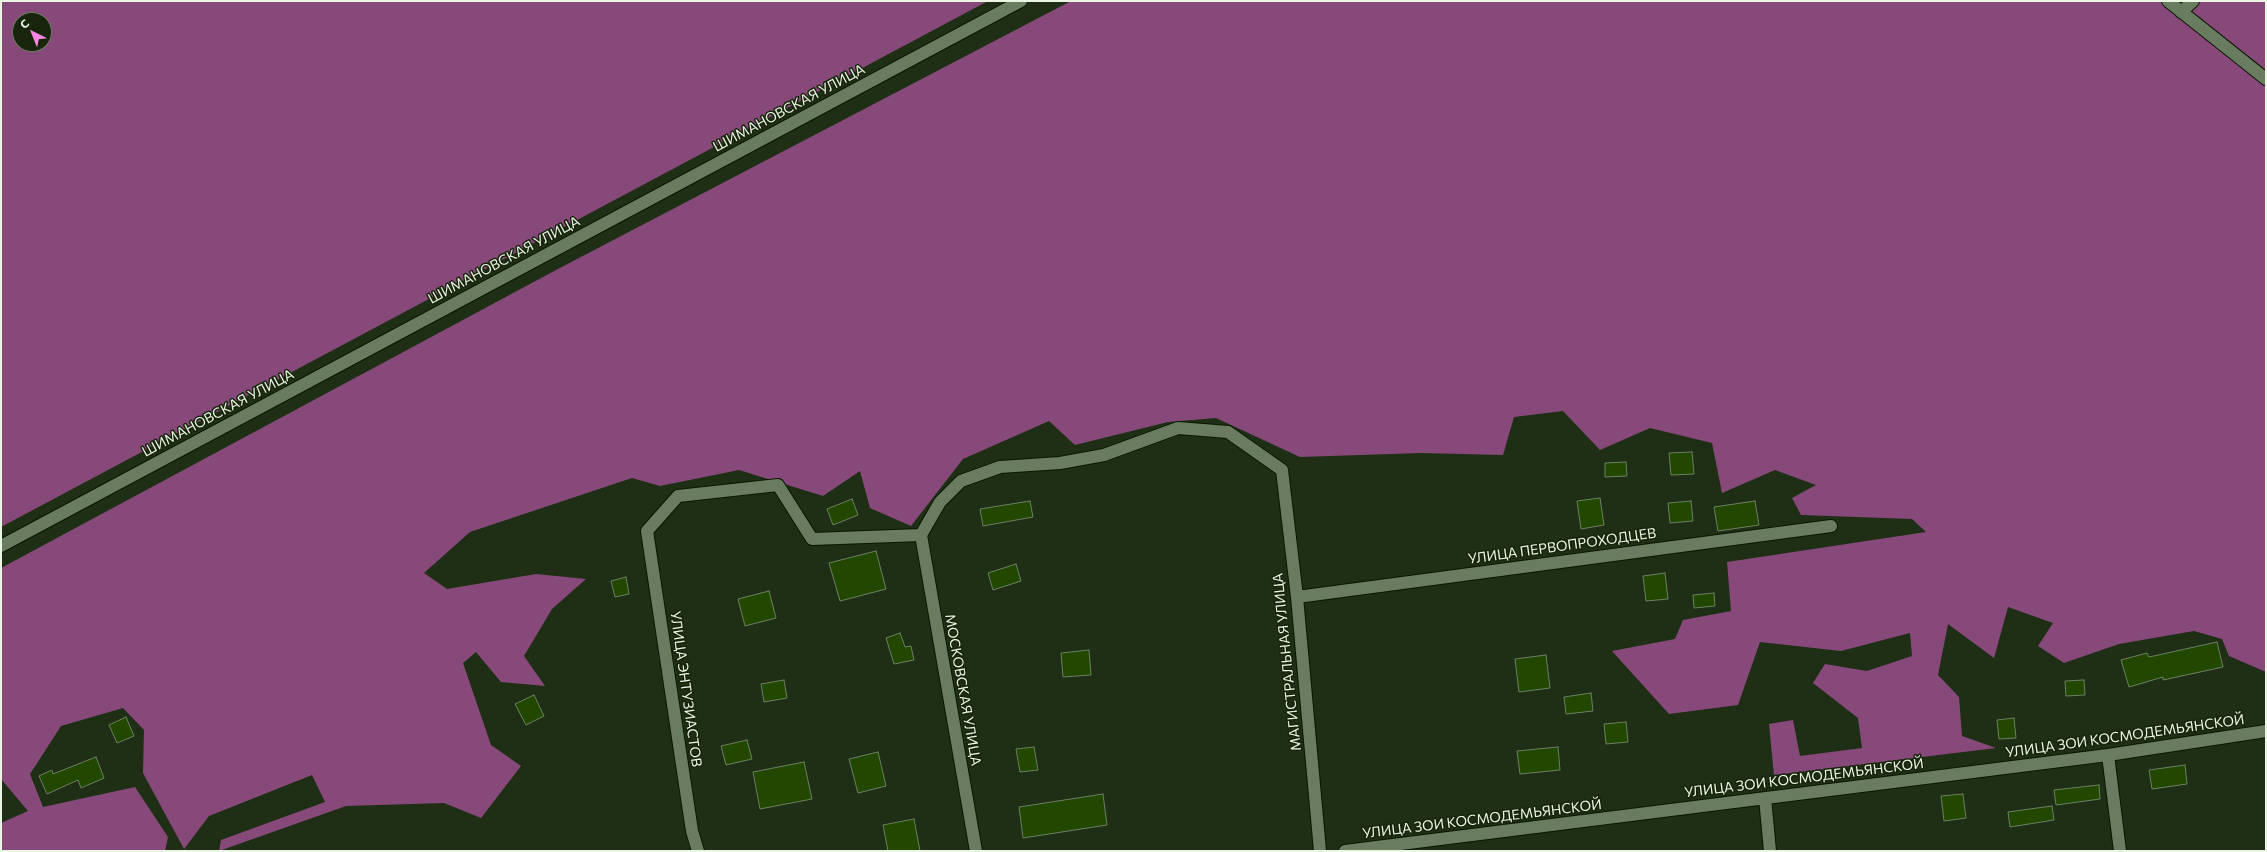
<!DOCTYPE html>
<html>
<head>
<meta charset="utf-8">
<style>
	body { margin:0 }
	#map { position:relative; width:2267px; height:852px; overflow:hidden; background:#1f2f16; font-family:Commissioner,sans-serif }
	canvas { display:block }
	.frame { position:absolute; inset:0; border:2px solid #eaf5e4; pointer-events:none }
	.north { position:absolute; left:12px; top:12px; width:40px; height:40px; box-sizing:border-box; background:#16250c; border:1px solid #6b7862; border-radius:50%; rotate:317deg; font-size:11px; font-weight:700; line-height:16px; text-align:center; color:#eaf5e4 }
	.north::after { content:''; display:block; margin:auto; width:14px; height:18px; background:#fc86e4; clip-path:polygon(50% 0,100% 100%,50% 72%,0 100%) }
</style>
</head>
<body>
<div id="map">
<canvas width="2267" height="852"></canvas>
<div class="frame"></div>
<div class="north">С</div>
</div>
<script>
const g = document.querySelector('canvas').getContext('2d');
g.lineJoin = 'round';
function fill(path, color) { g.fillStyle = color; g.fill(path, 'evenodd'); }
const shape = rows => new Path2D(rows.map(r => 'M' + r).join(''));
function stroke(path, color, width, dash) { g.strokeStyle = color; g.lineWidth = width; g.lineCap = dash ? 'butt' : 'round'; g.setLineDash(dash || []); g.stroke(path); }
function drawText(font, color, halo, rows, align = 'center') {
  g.font = font + ' Commissioner,sans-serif'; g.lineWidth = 3; g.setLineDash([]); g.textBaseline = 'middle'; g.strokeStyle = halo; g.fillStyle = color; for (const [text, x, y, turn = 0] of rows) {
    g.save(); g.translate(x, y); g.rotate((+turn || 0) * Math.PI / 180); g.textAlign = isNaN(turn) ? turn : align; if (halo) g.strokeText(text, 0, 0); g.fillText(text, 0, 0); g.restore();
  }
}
fill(shape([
	[1,1,988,1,1,527],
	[20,20,44,20,44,44,20,44],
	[1071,1,2266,1,2266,672,2229,656,2222,639,2194,631,2119,644,2064,663,2038,646,2053,623,2008,607,1994,658,1948,624,1938,675,1959,697,1962,736,1996,748,1774,775,1769,724,1793,720,1800,756,1862,748,1858,718,1813,683,1825,664,1867,671,1912,656,1910,633,1841,651,1760,642,1738,705,1669,714,1612,651,1675,639,1683,620,1731,611,1727,562,1926,532,1912,519,1801,515,1792,498,1816,485,1775,470,1722,493,1712,443,1650,428,1600,450,1563,411,1514,417,1503,455,1421,453,1300,457,1216,418,1168,422,1075,445,1049,421,963,459,911,526,870,508,860,471,823,496,739,470,660,486,632,478,470,532,424,573,447,589,536,574,586,579,552,609,524,656,545,686,501,682,476,652,463,663,491,745,521,766,481,818,444,803,346,806,219,851,221,840,325,802,312,775,209,816,184,849,143,773,144,730,123,708,61,726,30,774,43,807,135,787,168,837,165,851,1,851,1,823,28,811,1,779,1,568,556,270]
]), '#87497a');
const building = shape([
	[1692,452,1694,474,1671,475,1669,453,1692,452],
	[1626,462,1627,476,1605,477,1605,463,1626,462],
	[1600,498,1604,525,1581,529,1577,501,1600,498],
	[852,499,858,515,833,525,827,509,852,499],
	[1030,501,1033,517,983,526,980,509,1030,501],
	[1691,501,1693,521,1670,523,1668,503,1691,501],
	[1755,501,1759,525,1718,531,1714,507,1755,501],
	[876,551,886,589,840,601,829,563,876,551],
	[1016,564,1021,581,993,590,988,573,1016,564],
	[1665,573,1668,599,1646,601,1643,576,1665,573],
	[626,577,629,594,615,597,611,581,626,577],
	[769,591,776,618,745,626,738,599,769,591],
	[1714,593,1715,606,1694,608,1693,595,1714,593],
	[900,633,905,647,911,646,914,660,894,664,886,638,900,633],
	[2217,642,2223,667,2163,680,2163,677,2129,687,2121,660,2147,653,2149,657,2217,642],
	[1089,650,1091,675,1063,677,1061,653,1089,650],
	[1546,655,1550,688,1519,692,1515,659,1546,655],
	[784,680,787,698,764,702,761,684,784,680],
	[2084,680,2085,695,2066,696,2065,681,2084,680],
	[1591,693,1593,711,1566,714,1564,697,1591,693],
	[534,695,544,716,526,725,515,704,534,695],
	[126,717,134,736,117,743,109,725,126,717],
	[2014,718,2016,738,1999,739,1997,720,2014,718],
	[1626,722,1628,742,1606,744,1604,724,1626,722],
	[747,740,752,759,726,765,721,746,747,740],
	[1034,747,1038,770,1020,772,1016,749,1034,747],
	[1558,747,1560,770,1520,774,1517,751,1558,747],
	[878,752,886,786,858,793,849,759,878,752],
	[96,757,104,778,81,788,78,780,47,794,39,776,52,770,53,774,96,757],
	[804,762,812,799,760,809,753,772,804,762],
	[2185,765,2187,784,2152,789,2149,770,2185,765],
	[2099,785,2100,799,2056,805,2054,790,2099,785],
	[1103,794,1107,825,1023,838,1019,807,1103,794],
	[1963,794,1966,818,1944,821,1941,796,1963,794],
	[2052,806,2054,820,2010,827,2008,812,2052,806],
	[914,819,920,851,888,851,883,825,914,819]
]);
fill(building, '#224800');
stroke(building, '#6d8063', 1);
const minor = shape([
	[2168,1,2266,79],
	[2181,12,2193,1],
	[921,535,976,851],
	[1,546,1021,1],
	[1297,597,1831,526],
	[2108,755,2120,851],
	[1765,798,1770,851],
	[698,851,692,831,647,531,678,496,778,485,812,539,921,535,940,502,961,481,1000,467,1060,463,1104,455,1178,428,1228,432,1282,470,1297,597,1320,851],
	[1345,851,2108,755,2266,731]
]);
stroke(minor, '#081701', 14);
stroke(minor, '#697c5f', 12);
drawText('14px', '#eaf5e4', '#16250c', [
	["ШИМАНОВСКАЯ УЛИЦА",789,108,-28],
	["ШИМАНОВСКАЯ УЛИЦА",504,260,-28],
	["ШИМАНОВСКАЯ УЛИЦА",218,413,-28],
	["УЛИЦА ПЕРВОПРОХОДЦЕВ",1562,546,-8],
	["МАГИСТРАЛЬНАЯ УЛИЦА",1287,662,-96],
	["УЛИЦА ЭНТУЗИАСТОВ",686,689,82],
	["МОСКОВСКАЯ УЛИЦА",963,690,80],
	["УЛИЦА ЗОИ КОСМОДЕМЬЯНСКОЙ",2125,736,-8],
	["УЛИЦА ЗОИ КОСМОДЕМЬЯНСКОЙ",1804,778,-7],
	["УЛИЦА ЗОИ КОСМОДЕМЬЯНСКОЙ",1482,819,-7]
]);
</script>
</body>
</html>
